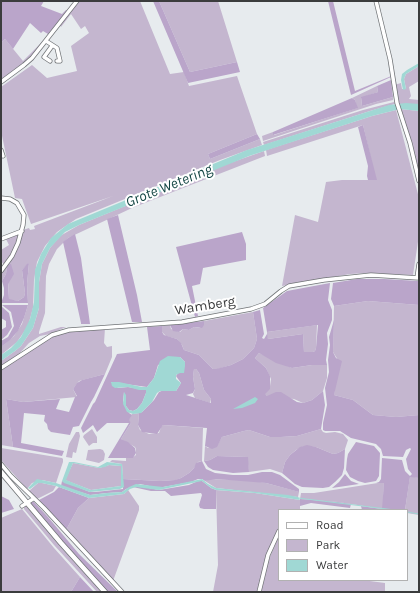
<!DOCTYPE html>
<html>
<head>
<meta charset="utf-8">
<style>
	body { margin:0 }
	#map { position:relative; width:420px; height:593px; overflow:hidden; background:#e7ebee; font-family:Karla,sans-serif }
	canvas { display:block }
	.frame { position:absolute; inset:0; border:2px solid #3b3c3d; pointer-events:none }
	.legend { position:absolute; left:278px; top:509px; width:130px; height:72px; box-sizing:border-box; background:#fff; border:1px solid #b1b1b1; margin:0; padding:5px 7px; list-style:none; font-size:12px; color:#3b3c3d }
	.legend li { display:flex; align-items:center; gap:8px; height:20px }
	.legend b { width:20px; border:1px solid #b1b1b1 }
</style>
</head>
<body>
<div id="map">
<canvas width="420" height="593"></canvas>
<div class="frame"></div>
<ul class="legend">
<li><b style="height:5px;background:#fff"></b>Road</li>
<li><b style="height:11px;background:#c4b6cf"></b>Park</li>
<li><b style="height:11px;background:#a0d8d4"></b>Water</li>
</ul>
</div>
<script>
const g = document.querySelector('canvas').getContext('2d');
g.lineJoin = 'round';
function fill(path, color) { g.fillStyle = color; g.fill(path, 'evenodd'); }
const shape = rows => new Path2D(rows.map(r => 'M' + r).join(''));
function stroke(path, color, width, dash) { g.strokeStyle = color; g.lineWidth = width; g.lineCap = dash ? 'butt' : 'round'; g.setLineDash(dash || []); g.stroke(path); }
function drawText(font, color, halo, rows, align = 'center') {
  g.font = font + ' Karla,sans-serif'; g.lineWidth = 4; g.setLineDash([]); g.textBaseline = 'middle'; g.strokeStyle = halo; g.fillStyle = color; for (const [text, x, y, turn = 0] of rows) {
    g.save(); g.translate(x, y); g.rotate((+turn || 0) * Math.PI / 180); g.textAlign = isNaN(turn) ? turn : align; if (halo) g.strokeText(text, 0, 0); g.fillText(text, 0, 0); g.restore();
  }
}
fill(shape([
	[78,1,140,1,170,74,184,72,189,86,237,76,257,134,208,154,210,159,260,139,262,145,220,160,76,219,57,232,45,246,37,262,34,280,33,308,28,326,17,342,1,355,1,347,14,336,22,324,28,305,27,284,29,263,22,270,25,293,24,297,18,301,9,300,7,265,6,274,2,281,2,285,1,284,1,273,7,265,23,230,29,228,30,230,35,229,34,226,113,196,31,224,22,199,15,198,1,131,1,87,32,65,47,78,77,71,71,46,89,33,85,26,81,29,71,14,61,27,60,25],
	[159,1,218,1,237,62,190,72],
	[5,39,23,61,41,43,42,44,31,57,1,81,1,43],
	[419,66,419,81,409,87,411,96,409,99,419,100,419,104,398,104,394,85,401,83,402,89,406,89,404,79,406,74],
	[377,86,378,92,361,98,362,106,393,97,393,100,376,104,263,141,262,136,273,132,274,135,357,108,355,100,352,98],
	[394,102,395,104,370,111,264,145,263,142,363,110],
	[400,109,419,111,419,164,416,165],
	[396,110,419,198,419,235,413,275,367,273,350,274,282,286,295,215,318,222,326,182,342,180,376,180,363,125,267,156,266,150,372,116],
	[264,151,265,156,132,208,68,238,57,249,49,264,46,276,45,313,39,332,39,334,61,327,66,327,50,334,40,336,29,343,19,354,1,366,1,361,15,351,21,346,33,328,39,308,39,282,42,264,50,248,60,236,79,225,227,164],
	[20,233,13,251,4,265,1,261,1,250,9,245,6,239],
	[368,301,419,305,419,415,396,417,373,415,353,400,334,395,338,360,333,352,334,306],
	[253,312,257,339,254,348,243,359,231,365,218,369,213,369,199,355,184,350,182,345,177,339,166,336,162,332,162,326,170,325,171,329,180,332,183,329,189,330,194,327,200,328,204,323,204,321],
	[317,325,316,348,315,351,313,352,304,352,303,334,268,339,267,337,267,332],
	[105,328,104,343,107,347,112,346,112,357,105,374,79,381,73,389,77,397,23,402,6,399,13,447,1,445,1,369,53,336,67,331],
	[259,353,292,368,312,365,327,365,327,378,323,391,312,400,303,403,294,399,267,396,264,394,270,386,271,379,266,368,255,358],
	[194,369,196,369,199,373,204,390,211,399,210,403,195,398,193,394,195,389,193,377],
	[139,413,138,425,140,430,149,434,159,433,161,427,163,425,203,428,202,461,198,462,194,468,189,473,181,478,176,480,160,481,123,479,122,464,110,462,112,460,126,461,126,458,132,458,136,455,136,449,135,447,121,439,131,423,128,421,132,414],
	[92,429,97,437,97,443,93,443,89,446,83,437,84,435],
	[321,429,323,432,326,433,335,432,343,434,348,440,345,449,338,453,333,454,316,447,304,446,296,450,290,455,285,462,282,473,270,469,249,472,247,457,217,456,210,460,204,461,205,446,208,448,218,444,222,437,244,431,249,430,270,437,281,437,297,436],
	[76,432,79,432,80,436,76,453,73,452,72,458,66,457,69,444],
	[1,448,62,458,63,459,63,462,56,483,42,480,32,483,27,489,1,460],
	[100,449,103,450,105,454,104,460,99,463,86,460,88,450],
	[73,463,99,468,109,465,121,466,121,486,91,490,65,480],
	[410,476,419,478,419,515,407,513,407,510,405,510],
	[210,479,248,480,266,483,296,491,299,492,298,497,216,488,205,481],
	[384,482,383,509,338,502,300,499,301,493,314,493],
	[38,483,42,483,56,486,53,491,37,499,29,491],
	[128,490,139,506,139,510,113,581,66,530,78,508,89,498,124,494],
	[216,490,255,493,300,500,300,510,279,510,279,531,265,562,257,592,213,592,218,565],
	[24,506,26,506,102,592,97,592,54,545,24,509],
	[22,509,54,548,80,577,71,592,1,592,1,518],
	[279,536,279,580,362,580,385,583,385,592,260,592,269,559]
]), '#c4b6cf');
fill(shape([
	[1,1,44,1,41,6,62,14,66,10,67,11,48,34,43,31,41,33,30,23,13,49,5,39,1,43],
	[153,1,159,1,190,72,237,62,240,72,188,83],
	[328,1,333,1,355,91,389,77,391,76,391,77,351,95],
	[391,80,393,97,362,106,361,97,378,92,377,86],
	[352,98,355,100,358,108,273,135,273,132],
	[363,125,377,180,368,180,367,176,368,166,358,127],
	[257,134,260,139,210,159,208,154],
	[118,215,137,295,142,322,132,322,107,219],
	[242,232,246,244,246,260,203,268,200,284,192,286,198,316,195,317,176,247],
	[75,234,81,258,90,324,81,324,81,323,63,242,68,238],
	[29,263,27,284,28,303,1,303,4,295,4,288,2,281,6,274,7,265,11,264,14,274,8,284,9,299,18,301,24,297,25,293,22,270,27,264],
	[357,279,384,279,419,281,419,305,368,301,334,306,331,299,333,283],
	[330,283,328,300,332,310,332,320,327,333,328,344,326,360,327,365,312,365,292,368,276,363,259,353,255,358,266,368,270,376,270,389,265,394,267,396,276,392,281,392,297,402,303,403,312,400,323,391,325,405,321,429,297,436,281,437,270,437,249,430,244,431,222,437,217,447,212,449,205,446,207,428,163,425,157,434,142,432,138,425,139,413,142,412,154,400,159,392,164,390,176,391,181,383,176,376,178,373,183,373,185,362,180,357,158,365,154,378,147,387,111,382,118,388,128,387,146,390,146,393,142,403,137,409,133,411,129,410,126,406,124,392,123,401,129,413,132,415,129,420,131,423,121,439,128,442,135,448,136,453,133,458,108,458,129,423,107,423,97,432,93,425,83,433,81,428,93,404,95,402,117,354,150,350,147,327,162,326,162,332,164,335,177,339,181,343,184,350,199,355,213,369,216,369,231,365,243,359,254,348,257,339,253,312,260,310,264,334,262,338,264,339,267,334,268,339,303,334,304,352,313,352,315,351,316,348,318,325,267,332,263,308,287,291],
	[194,369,196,369,199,373,204,390,211,399,211,403,186,395,193,393,195,389,193,377],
	[2,305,28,305,24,318,18,331,10,340,1,347,1,341,8,337,14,326,11,312],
	[1,306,9,313,12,327,7,335,1,340,1,330,6,327,6,321,1,318],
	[334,320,333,352,336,358,342,361,334,395,353,400,373,415,396,417,419,415,419,478,410,477,405,510,362,510,361,506,382,509,384,483,376,483,379,482,381,479,382,458,402,460,405,471,410,476,412,474,408,469,406,459,411,449,410,448,406,450,403,457,383,456,381,449,376,444,351,438,340,431,325,431,323,430,323,423,327,405,325,388,329,372,328,360,330,345,329,337],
	[204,321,204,325,202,328,194,327,189,330,183,329,179,332,173,331,170,325],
	[105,374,94,397,91,402,79,426,73,427,70,435,51,432,48,429,47,424,44,421,45,415,24,413,21,443,64,451,62,456,13,447,6,399,23,402,60,399,56,409,69,412,75,397,77,396,73,389,77,383,82,380],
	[356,442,374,446,380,453,379,476,376,481,365,483,358,481,350,477,346,470,347,459,348,454],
	[307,445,316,447,333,454,338,453,345,449,344,468,342,475,335,482,329,487,323,488,302,487,295,484,282,473,285,462,290,455,300,447],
	[217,456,248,457,249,472,233,473,213,470,208,467,204,461,210,460],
	[202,461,206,469,215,473,233,475,248,475,262,472,272,472,280,475,299,489,299,492,266,483,216,479,205,481,202,479,198,479,191,482,163,487,154,487,140,484,126,489,122,492,107,493,90,495,61,486,62,481,90,492,95,492,123,489,123,479,160,481,175,480,181,478,189,473,194,468,196,463],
	[345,474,351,481,359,484,332,488,339,482],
	[198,481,202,481,211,488,216,490,216,509,204,509,200,508,199,505,202,495,201,493,171,496,165,491,151,491,133,487,139,486,159,490,189,485],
	[59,487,89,498,78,508,66,530,39,500,54,492],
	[1,496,9,500,14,509,1,513],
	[300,499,338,502,351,504,350,508,311,503,300,506],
	[33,501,48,517,79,554,118,592,106,592,30,503],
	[80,577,94,592,71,592]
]), '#baa5ca');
fill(shape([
	[419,63,419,66,406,74,404,79,406,89,403,90,401,80,402,74,407,70],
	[406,103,419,104,419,111,400,109,372,116,249,156,79,225,65,232,50,248,42,264,39,282,39,308,33,328,21,346,15,351,1,361,1,355,11,348,21,337,30,319,34,302,35,270,41,254,51,238,68,224,247,150,370,111,389,105],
	[168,356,180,357,185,362,185,366,184,373,180,373,176,375,176,379,181,383,176,391,160,391,157,393,152,402,141,413,133,414,127,412,123,404,124,392,126,395,126,406,129,410,133,411,137,409,142,403,146,393,146,390,139,390,128,387,115,388,112,386,111,382,119,382,142,387,147,387,154,378,160,361],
	[255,397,258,399,255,403,242,408,233,409],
	[69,462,74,462,98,467,107,462,122,464,124,487,120,489,90,492,64,483,62,481],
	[73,463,99,468,105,467,109,465,121,466,121,486,91,490,66,480],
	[37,479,56,483,90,495,107,493,122,492,129,487,136,484,163,487,202,479,208,484,216,488,288,495,298,497,300,500,255,493,216,490,211,488,202,481,159,490,136,487,130,489,124,494,89,498,56,486,42,483,38,483,30,489,28,488]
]), '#a0d8d4');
stroke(shape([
	[298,498,395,510],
	[407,512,419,514]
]), '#a0d8d4', 1);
const minor = shape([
	[376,1,390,59,397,103,410,143,419,181],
	[46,41,57,48,60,61,57,61],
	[50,61,44,57,52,46],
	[1,82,24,65,32,58,77,1],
	[1,150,3,156],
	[1,198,10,199,17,203,24,215,23,225,18,243,12,256,1,271],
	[1,239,22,231],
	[417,278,419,264],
	[1,368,52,335,69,330,182,322,251,309,265,304,281,291,289,286,324,280,371,275,419,278],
	[1,464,11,476,44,508,122,592],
	[22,506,33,499],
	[259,592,268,555,279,531]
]);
const major = shape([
	[1,472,61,543,105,592]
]);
stroke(minor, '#717477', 5);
stroke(major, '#717477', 6);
stroke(minor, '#fff', 3.5);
stroke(major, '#fff', 4.5);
drawText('14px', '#3b3c3d', '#fff', [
	["Wamberg",205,306,-9]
]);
drawText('italic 15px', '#144644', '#fff', [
	["Grote Wetering",169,186,-22]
]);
</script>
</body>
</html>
